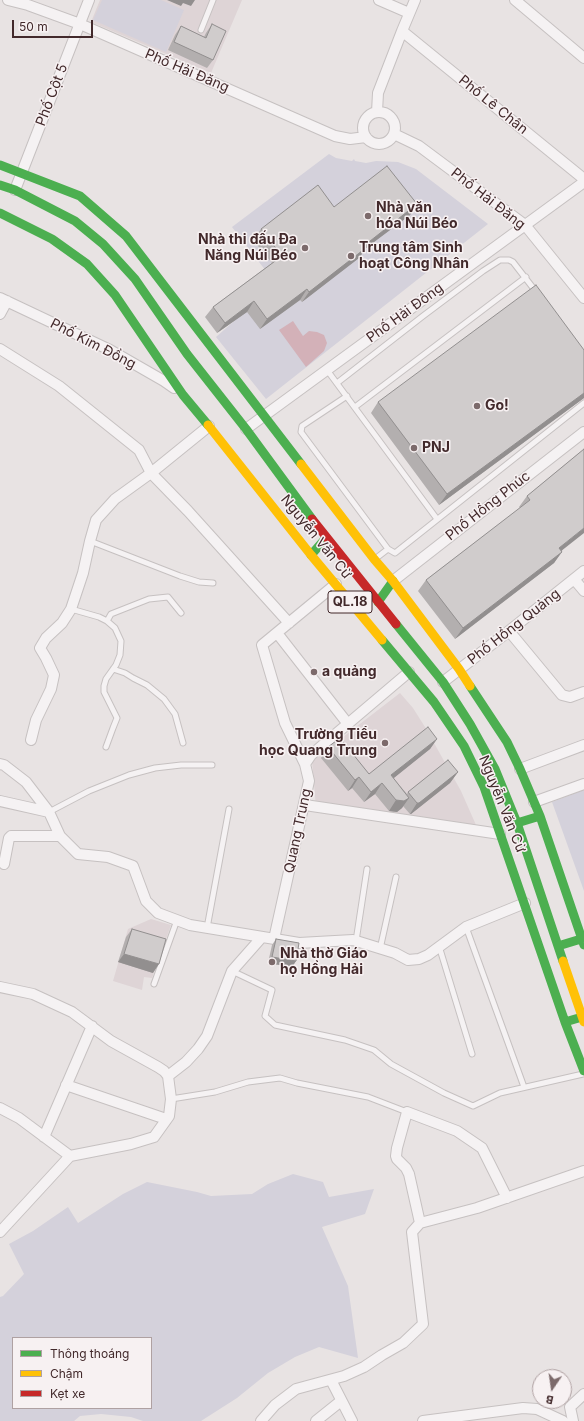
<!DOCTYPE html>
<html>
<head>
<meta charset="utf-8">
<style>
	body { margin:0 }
	#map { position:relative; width:584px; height:1421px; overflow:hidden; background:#e8e3e3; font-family:Inter,sans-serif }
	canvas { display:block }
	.legend { position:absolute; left:12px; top:1337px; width:140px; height:72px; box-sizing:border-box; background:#f7f1f2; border:1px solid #afa1a2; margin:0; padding:5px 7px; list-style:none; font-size:12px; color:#42292b }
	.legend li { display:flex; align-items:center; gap:8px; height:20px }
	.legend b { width:20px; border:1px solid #afa1a2 }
	.north { position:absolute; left:532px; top:1369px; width:40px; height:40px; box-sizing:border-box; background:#f7f1f2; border:1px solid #afa1a2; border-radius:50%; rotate:193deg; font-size:11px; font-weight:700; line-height:16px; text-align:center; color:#42292b }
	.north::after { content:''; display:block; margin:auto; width:14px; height:18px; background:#7c6a6b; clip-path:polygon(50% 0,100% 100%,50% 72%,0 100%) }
	.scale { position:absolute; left:12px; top:20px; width:81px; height:18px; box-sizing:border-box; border:2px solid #42292b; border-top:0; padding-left:5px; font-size:12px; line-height:14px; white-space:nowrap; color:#42292b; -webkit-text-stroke:3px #f7f1f2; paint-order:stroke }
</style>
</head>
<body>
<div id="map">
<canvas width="584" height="1421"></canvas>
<ul class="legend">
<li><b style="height:5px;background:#4caf50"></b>Thông thoáng</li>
<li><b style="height:5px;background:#ffc107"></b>Chậm</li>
<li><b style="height:5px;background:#c62828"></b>Kẹt xe</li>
</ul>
<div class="north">B</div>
<div class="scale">50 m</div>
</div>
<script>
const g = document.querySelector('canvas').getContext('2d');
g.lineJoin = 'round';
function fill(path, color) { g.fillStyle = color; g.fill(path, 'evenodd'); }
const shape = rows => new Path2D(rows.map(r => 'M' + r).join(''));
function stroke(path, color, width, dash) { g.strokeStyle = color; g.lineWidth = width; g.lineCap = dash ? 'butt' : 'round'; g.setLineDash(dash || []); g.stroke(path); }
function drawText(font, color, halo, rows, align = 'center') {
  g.font = font + ' Inter,sans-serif'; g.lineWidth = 3; g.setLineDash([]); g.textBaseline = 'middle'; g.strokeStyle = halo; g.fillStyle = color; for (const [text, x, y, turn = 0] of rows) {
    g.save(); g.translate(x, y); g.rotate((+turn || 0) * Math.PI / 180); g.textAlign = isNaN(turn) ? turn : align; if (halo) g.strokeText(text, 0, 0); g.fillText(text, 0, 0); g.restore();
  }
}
fill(shape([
	[100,0,242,0,211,73,91,22],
	[400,693,413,708,425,727,461,791,476,825,316,807,312,761],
	[151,919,171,925,152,978,144,977,142,990,113,981,128,929]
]), '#ded4d6');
fill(shape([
	[102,0,161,0,184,10,166,52,93,20],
	[329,154,336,158,352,161,354,159,355,161,366,163,376,161,398,162,416,169,488,224,266,399,216,337,276,284,232,227],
	[584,790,584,891,552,802],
	[293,1174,323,1182,329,1197,374,1189,365,1214,322,1227,348,1286,358,1358,319,1347,295,1357,268,1373,237,1398,201,1421,143,1421,131,1417,101,1414,80,1416,74,1421,0,1421,0,1297,3,1296,24,1274,9,1244,33,1231,68,1207,78,1223,123,1194,147,1182,197,1192,211,1196,252,1194,268,1184],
	[13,1338,151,1338,151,1408,13,1408]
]), '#d4d1db');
fill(shape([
	[293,321,303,336,309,331,317,332,324,335,327,343,324,351,306,367,279,330]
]), '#d3b1b8');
const lane = shape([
	[201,30,213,0],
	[327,370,437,519],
	[337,383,423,316,483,271,500,260,509,260,513,262,537,293],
	[347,396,302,426,301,432,388,549,395,553,584,403],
	[355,407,526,277],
	[90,541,180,576,199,582,213,583],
	[375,559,388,549],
	[71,609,99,617,107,621,115,628,121,641,120,655,116,665,106,679,104,686,104,692,117,718,113,728,106,747],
	[107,621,111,614,149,599,168,597,181,613],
	[113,669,125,673,133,678,147,685,164,699,175,714,183,743],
	[49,812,89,791,129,775,155,768,181,765,212,765],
	[466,927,524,1087],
	[207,928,229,809],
	[356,941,367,869],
	[439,946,472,1054],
	[380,949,396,877],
	[232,971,272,990,265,1016,275,1025,345,1040,374,1050,391,1064,444,1093,473,1106,500,1093,583,1074],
	[154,984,177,920],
	[171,1099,215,1092,248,1082,280,1078,297,1083,368,1097,407,1112]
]);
const street = shape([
	[8,0,28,5,80,24,335,136,350,139,366,137],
	[379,0,409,13],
	[515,0,584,58],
	[402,31,584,179],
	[377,112,378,93,402,31,415,0],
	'363 128a16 16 0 1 1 32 0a16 16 0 1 1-32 0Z',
	[394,134,419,146,525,225,584,298],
	[15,190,89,0],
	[0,298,110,350,164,381,174,388],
	[0,314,7,301],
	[0,349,59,386,139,450,151,473,188,511,289,623],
	[246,429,584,182],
	[574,579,584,591],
	[393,581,584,432],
	[509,631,562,695,570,697,584,692],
	[277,633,348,724],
	[443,682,509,631,584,571],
	[31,740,36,720,51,689,54,675,46,658,40,648,46,638,62,623,71,609,83,573,90,541,96,520,115,499,151,473,209,426],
	[0,764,4,765,26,782,49,812,60,836,78,854,108,857,133,866,146,901,158,913,190,925,299,943,353,940,395,953,408,960,419,959,428,955,466,927,525,903],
	[305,764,285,723,262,645,336,584],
	[520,769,584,745],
	[0,801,49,812],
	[534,802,584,784],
	[305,805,500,834],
	[4,864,9,838,11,836,60,836],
	[274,939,309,781,305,764,311,755,409,672],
	[0,987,33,994,72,1012,111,1041,158,1067,164,1071,168,1076,171,1099,169,1116,154,1137,131,1144,70,1156,0,1232],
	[168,1076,186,1062,198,1049,207,1036,232,971,262,937],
	[66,1085,166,1119],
	[0,1108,19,1118,70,1156],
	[44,1137,92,1026],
	[420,1223,409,1174,406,1168,397,1159,396,1156,397,1148,407,1112,457,1131,482,1148,507,1198],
	[331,1380,352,1421],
	[261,1421,275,1405,296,1389,344,1376,364,1367,382,1355,403,1343,423,1324,412,1232,420,1223,477,1208,584,1171],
	[316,1421,341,1401],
	[423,1421,523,1408,537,1409,563,1421],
	[573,1421,570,1407,584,1394]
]);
stroke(lane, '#c6c1c1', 7);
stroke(street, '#c6c1c1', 12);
stroke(lane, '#f5f2f3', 5);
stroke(street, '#f5f2f3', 10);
stroke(shape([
	[0,165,80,196,126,236,301,464],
	[0,185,15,190,75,221,103,244,135,279,187,354,246,429,312,519],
	[0,213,52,239,87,264,115,295,183,395,208,425],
	[311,555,326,538],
	[378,602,393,581],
	[396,624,443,682,470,724,495,769,517,823,563,961],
	[382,640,434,702,464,746,484,787,565,1022,584,1071],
	[470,686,507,742,520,769,540,816,584,945],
	[517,823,540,816],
	[558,946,581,939],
	[565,1022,582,1017]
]), '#4caf50', 9);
stroke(shape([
	[208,425,311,555,382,640],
	[301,464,374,559,393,581,459,669,470,686],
	[563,961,584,1022]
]), '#ffc107', 9);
stroke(shape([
	[312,519,396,624]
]), '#c62828', 9);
fill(shape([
	[212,24,213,60,207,68,168,50,175,35,181,26,204,37,206,33],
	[417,204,410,215,366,248,359,258,302,302,300,300,260,329,247,312,217,333,205,317,213,307,272,263,253,240,261,229,334,207],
	[584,350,584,398,439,505,371,413,378,402],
	[584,449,562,551,554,563,455,639,418,591,426,580,520,508,519,507,527,496],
	[437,739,430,749,393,778,407,794,408,792,458,772,450,783,411,814,410,814,403,806,402,808,397,812,389,811,375,794,364,802,352,788,348,791,321,758,328,747,369,774],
	[132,929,153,973,118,962,126,937],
	[276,939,296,961,292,967,268,963,272,945]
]), '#b3afaf');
fill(shape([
	[167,0,195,0,191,6,183,3,181,6],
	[417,204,410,215,366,248,359,258,302,302,309,292,365,245],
	[307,289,300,300,260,329,267,319],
	[254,301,247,312,217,333,225,323],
	[584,393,584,398,439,505,447,494],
	[584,528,584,533,551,559,559,548],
	[562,552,554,563,455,639,463,628],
	[437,739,430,749,384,786,391,775],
	[458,772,450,783,411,814,410,814,417,803],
	[359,777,352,788,348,791,355,780],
	[382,783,375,794,364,802,371,792],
	[409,798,402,808,397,812,389,811,396,800],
	[124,954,159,964,153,973,118,962],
	[272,957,296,961,292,967,268,963]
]), '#928f8f');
const building = shape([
	[212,24,226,31,213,60,174,42,181,26,206,38,212,24],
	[387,166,417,204,365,245,367,247,309,292,307,289,267,319,254,301,225,323,213,307,282,256,261,229,318,185,334,207,387,166],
	[536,285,584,350,584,393,447,494,378,402,536,285],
	[584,449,584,528,559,548,562,552,463,628,426,580,530,500,527,496,584,449],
	[428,727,437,739,391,775,409,798,404,801,396,800,382,783,371,792,359,777,355,780,328,747,340,738,369,774,428,727],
	[448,760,458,772,419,803,417,803,408,792,448,760],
	[132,929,166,939,159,964,124,954,132,929],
	[276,939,299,943,296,961,272,957,276,939]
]);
fill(building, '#d0cccc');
stroke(building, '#928f8f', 1);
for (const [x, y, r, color] of [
	[368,216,4,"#7c6a6b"],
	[305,248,4,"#7c6a6b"],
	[351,256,4,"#7c6a6b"],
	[477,406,4,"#7c6a6b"],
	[414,448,4,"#7c6a6b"],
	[314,672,4,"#7c6a6b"],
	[385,743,4,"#7c6a6b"],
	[272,962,4,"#7c6a6b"]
]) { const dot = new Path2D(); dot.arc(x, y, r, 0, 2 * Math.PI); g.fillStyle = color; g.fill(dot); stroke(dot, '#f7f1f2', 1.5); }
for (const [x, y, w] of [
	[350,602,44]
]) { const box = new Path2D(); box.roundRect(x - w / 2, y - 11, w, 22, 3); g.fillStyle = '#f7f1f2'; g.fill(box); stroke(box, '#42292b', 1); }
drawText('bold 13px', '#42292b', null, [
	["QL.18",350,602]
]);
drawText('14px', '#42292b', '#f7f1f2', [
	["Phố Hải Đăng",187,71,23],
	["Phố Cột 5",52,95,-69],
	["Phố Lê Chân",493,105,39],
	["Phố Hải Đăng",488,199,38],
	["Phố Hải Đông",405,313,-36],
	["Phố Kim Đồng",93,344,27],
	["Phố Hồng Phúc",488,506,-38],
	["Nguyễn Văn Cừ",316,537,51],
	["Phố Hồng Quảng",514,627,-38],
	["Nguyễn Văn Cừ",502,804,68],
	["Quang Trung",298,831,-78]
]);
drawText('bold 14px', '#42292b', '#f7f1f2', [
	["Nhà văn",376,208],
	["hóa Núi Béo",376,224],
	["Nhà thi đấu Đa",297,240,"right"],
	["Năng Núi Béo",297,256,"right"],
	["Trung tâm Sinh",359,248],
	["hoạt Công Nhân",359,264],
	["Go!",485,406],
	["PNJ",422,448],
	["a quảng",322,672],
	["Trường Tiểu",377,735,"right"],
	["học Quang Trung",377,751,"right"],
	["Nhà thờ Giáo",280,954],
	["họ Hồng Hải",280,970]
], 'left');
</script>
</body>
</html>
